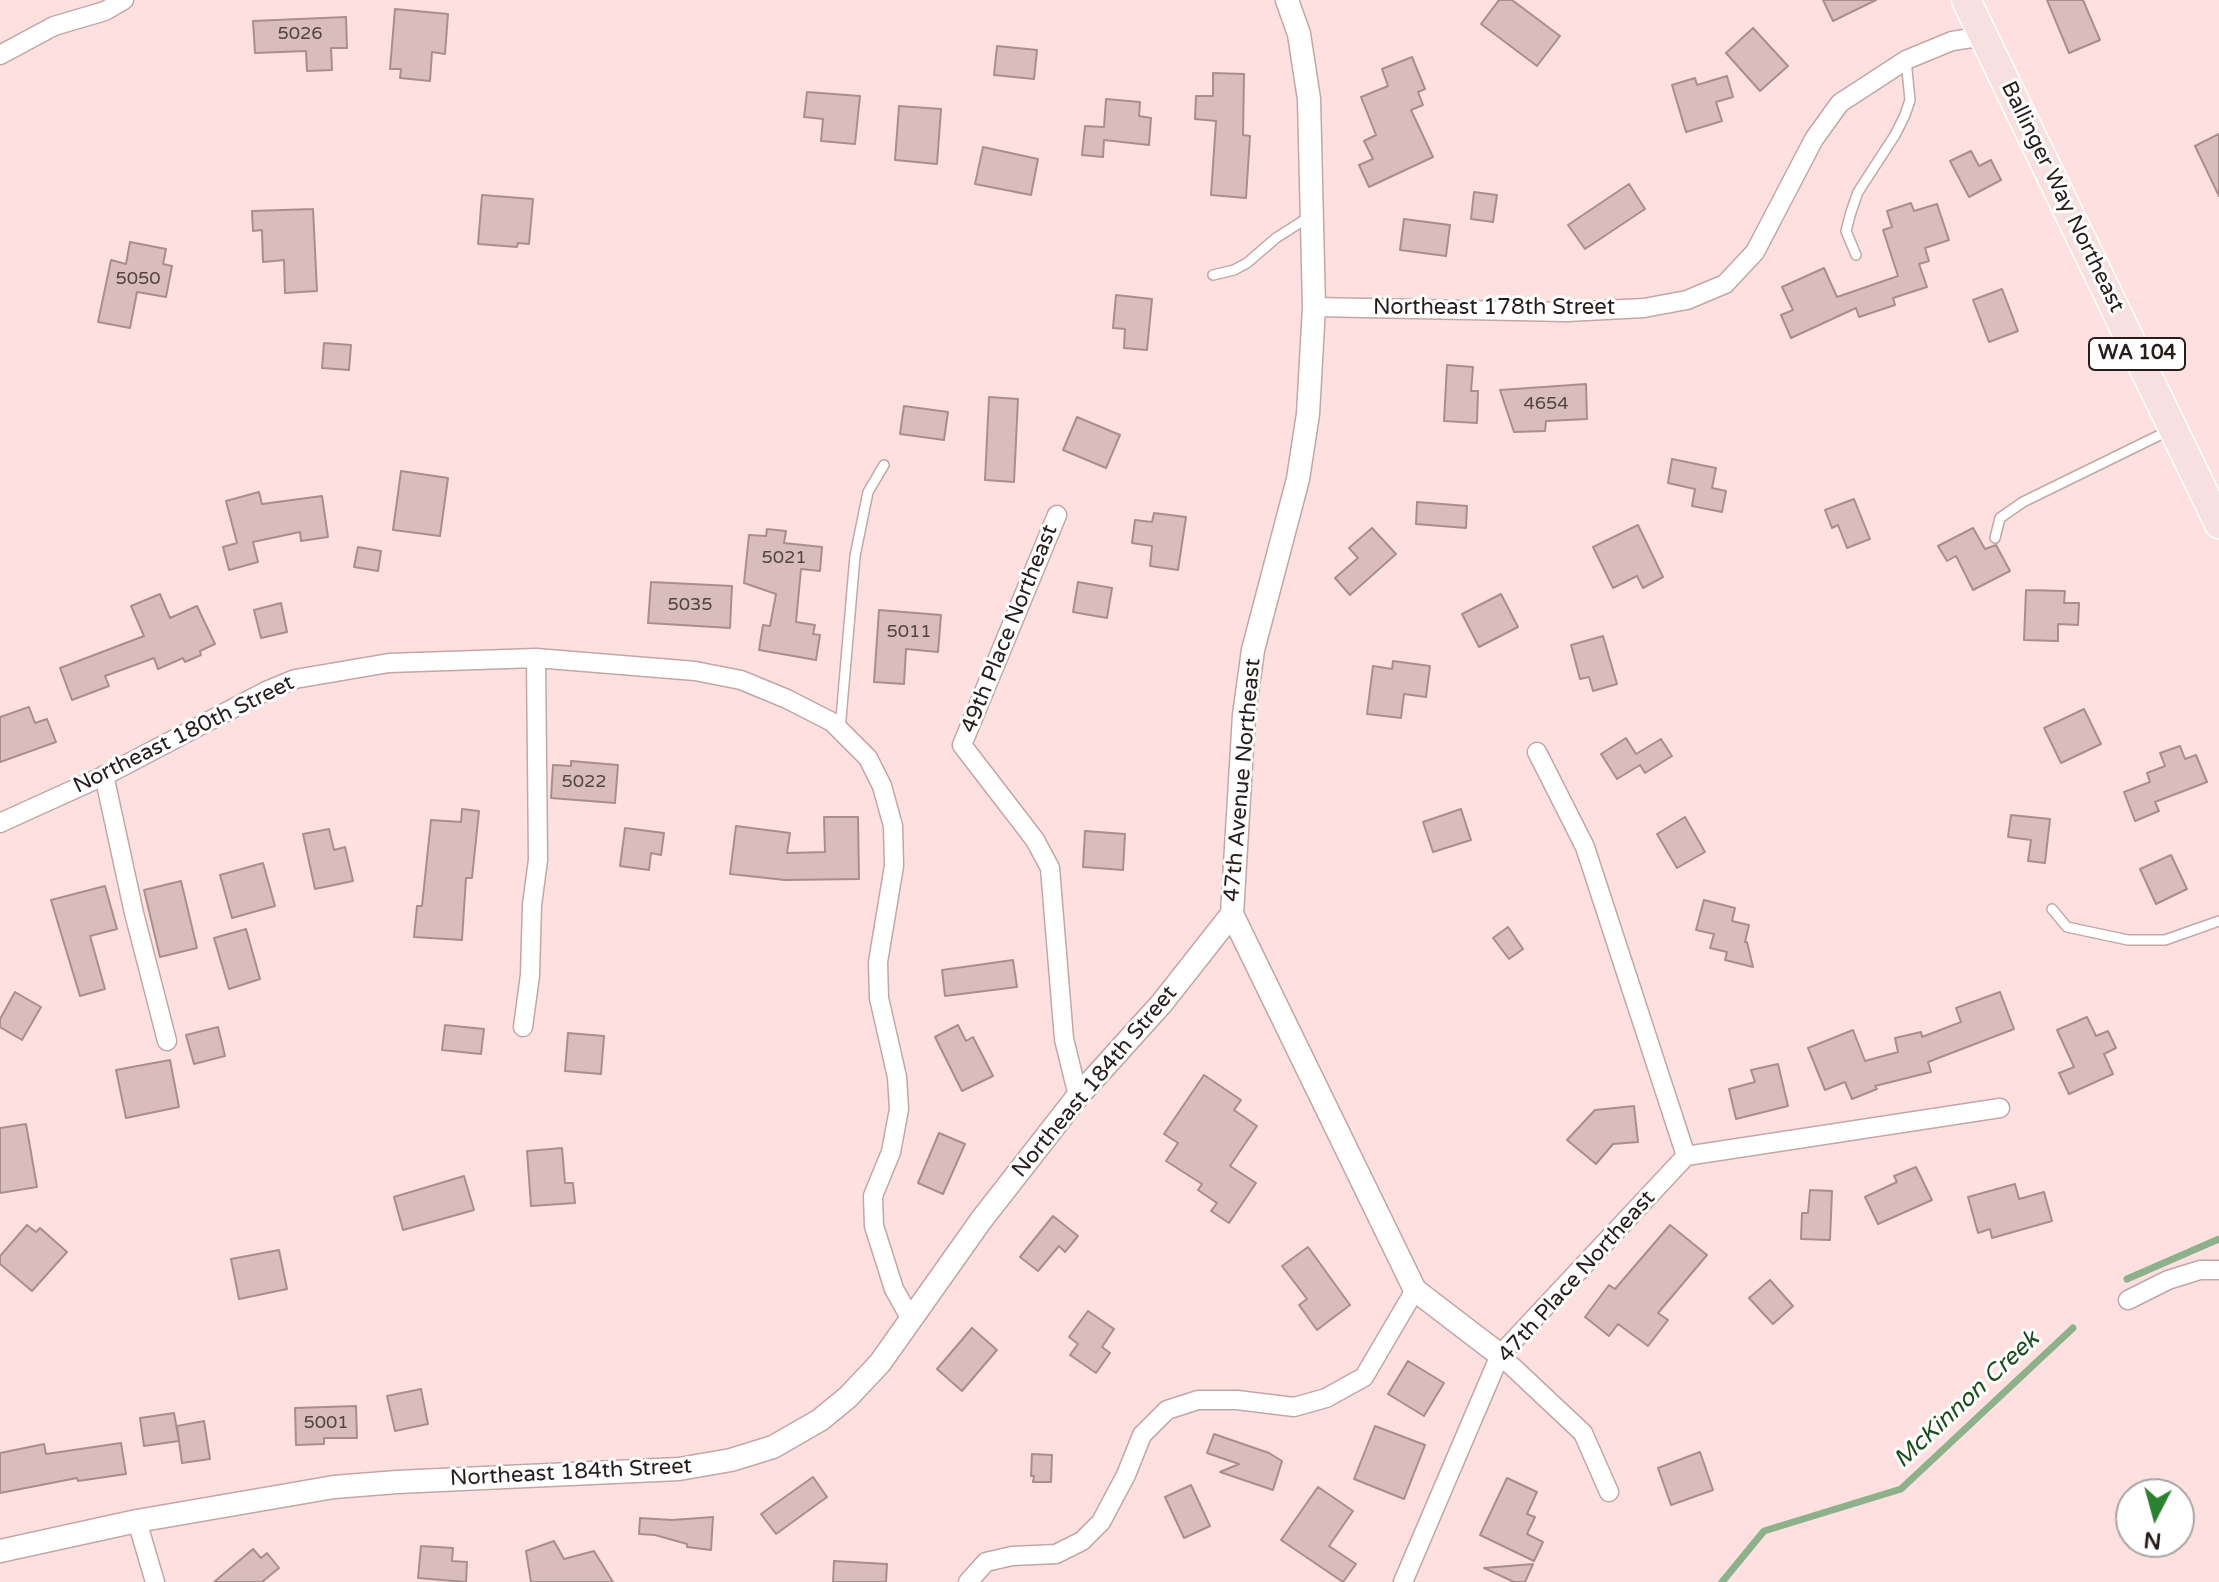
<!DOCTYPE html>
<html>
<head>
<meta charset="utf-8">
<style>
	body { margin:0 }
	#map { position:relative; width:2219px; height:1582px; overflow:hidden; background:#fee0e0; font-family:"Varela Round",sans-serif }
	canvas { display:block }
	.north { position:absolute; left:2115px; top:1478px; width:80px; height:80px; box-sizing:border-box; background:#fff; border:2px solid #a9a5a5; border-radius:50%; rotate:186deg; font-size:22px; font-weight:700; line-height:32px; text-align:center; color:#271d1d }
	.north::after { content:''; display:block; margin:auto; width:28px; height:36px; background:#2a812f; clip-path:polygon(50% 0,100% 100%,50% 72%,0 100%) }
</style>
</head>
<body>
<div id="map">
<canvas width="2219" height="1582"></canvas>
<div class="north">N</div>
</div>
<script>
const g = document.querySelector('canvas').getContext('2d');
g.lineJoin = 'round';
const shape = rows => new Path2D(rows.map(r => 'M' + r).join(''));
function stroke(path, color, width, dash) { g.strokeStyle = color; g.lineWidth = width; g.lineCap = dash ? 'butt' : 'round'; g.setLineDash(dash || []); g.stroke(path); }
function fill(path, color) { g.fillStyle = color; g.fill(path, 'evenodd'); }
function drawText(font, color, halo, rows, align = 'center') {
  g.font = font + ' "Varela Round",sans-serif'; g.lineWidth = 6; g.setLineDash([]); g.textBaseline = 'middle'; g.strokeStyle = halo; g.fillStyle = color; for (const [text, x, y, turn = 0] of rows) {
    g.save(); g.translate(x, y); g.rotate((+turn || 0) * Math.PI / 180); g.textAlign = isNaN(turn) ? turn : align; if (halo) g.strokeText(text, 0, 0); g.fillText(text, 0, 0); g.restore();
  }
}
stroke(shape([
	[2127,1279,2219,1239],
	[1722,1582,1764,1531,1901,1489,2073,1328]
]), '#8cb18b', 7);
const building = shape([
	[1499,0,1512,0,1560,36,1537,66,1481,24,1499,0],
	[1823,0,1876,0,1833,21,1823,0],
	[2047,0,2083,0,2100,40,2069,53,2047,0],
	[395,9,448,14,445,54,432,52,430,81,400,78,401,69,390,69,395,9],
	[346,17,347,48,331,48,332,70,307,71,306,51,255,53,253,21,346,17],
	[1753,28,1788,66,1760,91,1726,53,1753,28],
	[997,46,1037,50,1034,79,994,75,997,46],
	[1412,57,1425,89,1418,92,1423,105,1411,110,1433,157,1369,187,1359,165,1373,159,1364,141,1376,135,1361,97,1388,86,1382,69,1412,57],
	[1213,73,1244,74,1243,135,1250,136,1246,198,1211,195,1216,121,1195,119,1196,96,1213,96,1213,73],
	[1727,76,1733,97,1716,102,1722,121,1686,132,1672,85,1695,78,1697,85,1727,76],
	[807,92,860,96,855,144,821,141,823,119,804,117,807,92],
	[1106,99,1140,102,1139,116,1151,118,1149,145,1104,140,1103,157,1082,155,1085,126,1104,127,1106,99],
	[899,106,941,109,937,164,895,160,899,106],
	[2219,134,2219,196,2195,146,2219,134],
	[983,147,1038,159,1031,195,975,184,983,147],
	[1971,151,1979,166,1991,160,2001,180,1969,197,1950,161,1971,151],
	[1629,184,1645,209,1585,249,1568,225,1629,184],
	[1474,192,1497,195,1493,222,1471,219,1474,192],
	[482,195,533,199,529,244,518,243,517,247,478,244,482,195],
	[1911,203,1914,211,1937,204,1949,240,1925,248,1929,261,1919,264,1927,287,1893,298,1895,305,1859,317,1856,308,1791,338,1781,315,1793,310,1782,287,1824,268,1837,297,1898,276,1883,230,1892,227,1887,211,1911,203],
	[313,209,317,291,285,293,284,260,263,262,262,230,253,231,252,211,313,209],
	[1404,219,1450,225,1446,256,1400,250,1404,219],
	[130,242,166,249,163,264,172,266,166,297,137,292,130,328,98,322,111,260,126,264,130,242],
	[2002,289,2018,331,1989,342,1973,300,2002,289],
	[1116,295,1152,299,1147,350,1124,348,1125,329,1113,328,1116,295],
	[324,343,351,345,349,370,322,368,324,343],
	[1447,365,1473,367,1471,391,1478,391,1477,423,1444,421,1447,365],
	[1586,384,1587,419,1546,421,1545,431,1514,432,1500,390,1586,384],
	[989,397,1018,399,1014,482,985,480,989,397],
	[904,406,948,412,944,440,900,434,904,406],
	[1077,417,1120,435,1106,468,1063,450,1077,417],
	[1672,459,1716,468,1712,488,1726,491,1722,512,1692,506,1695,489,1668,483,1672,459],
	[401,471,448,478,440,536,393,530,401,471],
	[259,492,262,504,322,496,328,537,301,541,300,532,253,542,258,562,229,570,223,547,237,543,226,501,259,492],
	[1854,499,1870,539,1847,548,1838,525,1832,528,1825,510,1854,499],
	[1417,502,1467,506,1466,528,1416,524,1417,502],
	[1154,513,1186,517,1178,570,1150,566,1152,546,1132,543,1135,520,1152,522,1154,513],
	[1638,525,1663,577,1643,588,1637,576,1613,588,1593,547,1638,525],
	[1372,528,1396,554,1350,595,1335,578,1358,558,1349,548,1372,528],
	[1973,528,1985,549,1996,545,2010,571,1973,590,1956,556,1947,561,1938,546,1973,528],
	[767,529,786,531,784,543,822,547,820,571,801,569,796,622,815,625,813,634,820,635,816,660,759,650,763,625,770,626,776,594,744,583,749,535,766,536,767,529],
	[358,547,381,551,378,571,354,567,358,547],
	[651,582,732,586,730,628,648,623,651,582],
	[1078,582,1112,588,1107,618,1073,612,1078,582],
	[2026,590,2065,591,2064,603,2079,603,2078,625,2058,624,2058,641,2024,640,2026,590],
	[160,594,170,618,197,606,215,644,200,651,201,655,185,662,183,658,158,669,154,658,105,676,109,686,72,700,60,668,144,636,131,606,160,594],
	[1501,594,1518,627,1479,647,1462,614,1501,594],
	[281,603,287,632,261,638,254,610,281,603],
	[879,610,941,615,938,652,906,649,904,684,874,682,879,610],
	[1603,636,1617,684,1593,691,1589,677,1580,679,1571,645,1603,636],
	[1393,661,1430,666,1426,697,1404,694,1401,718,1367,714,1373,666,1392,669,1393,661],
	[29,707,35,723,47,719,56,742,0,762,0,717,29,707],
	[2084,709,2101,744,2061,763,2044,728,2084,709],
	[1626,738,1636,754,1661,739,1672,756,1645,773,1640,765,1617,779,1601,754,1626,738],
	[2180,746,2185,759,2196,755,2207,782,2155,802,2159,811,2135,821,2124,792,2150,782,2147,773,2165,766,2160,753,2180,746],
	[571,761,618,765,615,803,551,798,553,765,571,766,571,761],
	[462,809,479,811,472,878,466,878,462,940,414,937,417,906,422,906,431,820,461,822,462,809],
	[1461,809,1471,840,1433,852,1423,822,1461,809],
	[2011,815,2050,819,2045,863,2028,861,2031,840,2008,837,2011,815],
	[824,817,858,817,859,879,785,880,730,874,736,826,790,833,787,853,825,852,824,817],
	[1685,817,1705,852,1677,868,1657,834,1685,817],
	[625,828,664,833,661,855,651,853,649,870,620,866,625,828],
	[329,829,334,850,345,847,353,881,315,889,303,834,329,829],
	[1085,831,1125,834,1123,870,1083,867,1085,831],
	[2171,855,2187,889,2156,904,2140,869,2171,855],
	[263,863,275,906,232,918,220,875,263,863],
	[181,881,197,948,160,957,144,890,181,881],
	[105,886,117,929,90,936,105,989,80,996,51,900,105,886],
	[1704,900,1735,908,1732,921,1749,925,1745,942,1747,942,1753,967,1725,960,1727,952,1710,948,1714,934,1696,930,1704,900],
	[1508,927,1523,949,1509,959,1493,938,1508,927],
	[246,929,260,979,229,989,214,938,246,929],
	[1013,960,1017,987,945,996,942,970,1013,960],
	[15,992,41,1007,22,1040,0,1027,0,1019,15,992],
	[2000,992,2014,1029,1928,1062,1931,1072,1875,1086,1877,1089,1852,1099,1845,1082,1825,1090,1808,1048,1853,1030,1865,1061,1898,1052,1895,1038,1921,1032,1922,1037,1961,1022,1956,1008,2000,992],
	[2087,1017,2096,1036,2108,1031,2116,1048,2104,1054,2113,1074,2069,1094,2059,1073,2074,1067,2057,1030,2087,1017],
	[445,1025,484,1029,481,1054,442,1050,445,1025],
	[958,1025,966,1041,973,1037,993,1076,962,1091,935,1037,958,1025],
	[218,1027,225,1056,194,1064,186,1035,218,1027],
	[568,1033,604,1036,601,1074,565,1071,568,1033],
	[170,1060,179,1107,126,1118,116,1070,170,1060],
	[1778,1064,1788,1106,1736,1119,1729,1089,1755,1082,1751,1070,1778,1064],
	[1204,1075,1241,1100,1234,1110,1257,1126,1230,1166,1256,1183,1229,1223,1211,1211,1217,1203,1198,1190,1202,1184,1166,1161,1178,1143,1164,1134,1204,1075],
	[1634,1106,1638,1142,1613,1144,1596,1164,1567,1140,1595,1110,1634,1106],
	[26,1124,37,1187,0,1193,0,1128,26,1124],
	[939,1133,965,1144,943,1194,918,1183,939,1133],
	[562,1148,565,1183,573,1183,575,1203,531,1206,527,1151,562,1148],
	[1916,1167,1932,1200,1878,1224,1865,1197,1897,1182,1894,1176,1916,1167],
	[464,1176,474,1210,403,1230,394,1197,464,1176],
	[2015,1184,2019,1199,2044,1192,2052,1221,1992,1238,1990,1229,1978,1233,1968,1197,2015,1184],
	[1810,1190,1832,1191,1830,1240,1801,1239,1802,1213,1808,1213,1810,1190],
	[1053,1216,1078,1236,1065,1252,1059,1246,1038,1271,1020,1257,1053,1216],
	[27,1225,36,1232,40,1228,67,1252,32,1291,0,1264,0,1256,27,1225],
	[1670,1225,1707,1255,1658,1313,1668,1320,1648,1346,1618,1324,1609,1336,1585,1317,1609,1285,1615,1289,1670,1225],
	[1308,1247,1350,1305,1317,1330,1299,1305,1307,1299,1282,1266,1308,1247],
	[279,1250,287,1289,239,1299,231,1259,279,1250],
	[1770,1280,1793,1306,1773,1324,1749,1298,1770,1280],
	[1088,1311,1114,1329,1102,1347,1110,1353,1096,1373,1070,1355,1078,1344,1069,1337,1088,1311],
	[972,1328,997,1350,962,1391,937,1369,972,1328],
	[1408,1361,1444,1383,1424,1416,1388,1394,1408,1361],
	[421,1389,428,1424,395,1431,387,1396,421,1389],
	[356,1406,357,1438,324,1438,324,1444,296,1445,295,1408,356,1406],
	[174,1413,179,1441,144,1446,140,1418,174,1413],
	[204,1421,210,1459,182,1463,177,1426,204,1421],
	[1375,1426,1425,1445,1404,1499,1354,1479,1375,1426],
	[1214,1434,1269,1453,1282,1461,1273,1490,1220,1472,1239,1464,1207,1453,1214,1434],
	[121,1443,126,1474,78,1481,77,1478,0,1493,0,1453,44,1444,46,1454,121,1443],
	[1700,1452,1713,1490,1671,1505,1658,1468,1700,1452],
	[1032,1454,1052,1455,1051,1482,1033,1482,1034,1476,1031,1476,1032,1454],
	[813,1477,827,1497,776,1534,761,1514,813,1477],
	[1507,1478,1537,1492,1527,1514,1535,1517,1527,1534,1543,1542,1534,1561,1480,1535,1507,1478],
	[1191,1485,1210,1526,1184,1538,1165,1497,1191,1485],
	[1318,1487,1353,1511,1329,1546,1356,1564,1343,1582,1281,1540,1318,1487],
	[713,1517,711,1550,687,1547,687,1544,655,1535,639,1534,640,1518,672,1520,713,1517],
	[554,1541,564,1559,594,1551,613,1582,531,1582,526,1551,554,1541],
	[421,1546,453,1548,452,1561,467,1562,466,1582,418,1578,421,1546],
	[253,1549,261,1558,267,1553,279,1568,262,1582,214,1582,253,1549],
	[834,1561,887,1564,886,1582,833,1582,834,1561],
	[1533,1564,1525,1582,1514,1582,1484,1568,1533,1564]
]);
fill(building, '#d9bcbc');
stroke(building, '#a98e8e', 2);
const service = shape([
	[1856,255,1846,231,1851,212,1858,192,1895,135,1905,115,1910,100,1906,60],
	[1213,275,1234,270,1247,263,1276,238,1309,217],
	[1995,538,2000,518,2023,502,2170,430],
	[840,730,855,556,868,492,884,465],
	[2052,909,2067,927,2128,940,2165,940,2219,921]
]);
const minor = shape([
	[0,55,54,26,105,11,124,0],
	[1314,307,1567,312,1644,308,1687,300,1725,284,1755,252,1814,139,1840,103,1906,60,1952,41,1985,36],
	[1057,515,962,745,1035,840,1050,868,1064,1039,1078,1096],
	[1537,752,1585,847,1686,1156,2000,1108],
	[104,775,134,913,167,1041],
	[0,823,110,773,266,691,295,679,389,663,536,658,695,671,741,680,787,699,832,722,868,758,882,786,893,826,894,866,878,962,879,998,897,1077,899,1109,891,1152,873,1196,874,1226,894,1289,912,1321],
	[523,1027,530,975,532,905,538,860,536,658],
	[2128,1300,2168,1280,2200,1270,2219,1270],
	[1500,1355,1583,1433,1609,1492],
	[137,1521,155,1582],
	[968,1582,986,1562,1012,1556,1056,1554,1082,1541,1101,1522,1126,1475,1142,1435,1167,1410,1198,1400,1237,1400,1294,1407,1326,1398,1364,1377,1415,1290],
	[1403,1582,1500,1355,1686,1156]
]);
const tertiary = shape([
	[1287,0,1299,34,1309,99,1314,307,1308,414,1298,479,1253,650,1244,715,1232,914,1415,1290,1500,1355],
	[0,1551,137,1521,334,1487,397,1482,679,1469,731,1460,773,1447,820,1420,848,1397,880,1363,982,1219,1078,1096,1162,1003,1232,914]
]);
const primary = shape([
	[1966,0,2219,524]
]);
stroke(service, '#c3a6a7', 12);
stroke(minor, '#c3a6a7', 21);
stroke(tertiary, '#c3a6a7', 25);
stroke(primary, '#fff', 31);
stroke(service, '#fff', 9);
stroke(minor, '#fff', 18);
stroke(tertiary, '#fff', 22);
stroke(primary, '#f8e0e0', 28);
drawText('18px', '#544545', null, [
	["5026",300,34],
	["5050",138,279],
	["4654",1546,404],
	["5021",784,558],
	["5035",690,605],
	["5011",909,632],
	["5022",584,782],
	["5001",326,1423]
]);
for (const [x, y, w] of [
	[2137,354,96]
]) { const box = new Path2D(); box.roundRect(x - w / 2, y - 16, w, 32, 6); g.fillStyle = '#fff'; g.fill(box); stroke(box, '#271d1d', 2); }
drawText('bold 20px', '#271d1d', null, [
	["WA 104",2137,354]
]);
drawText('22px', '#271d1d', '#fff', [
	["Ballinger Way Northeast",2062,197,64],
	["Northeast 178th Street",1494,308],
	["49th Place Northeast",1010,629,-68],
	["Northeast 180th Street",184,735,-26],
	["47th Avenue Northeast",1243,780,-85],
	["Northeast 184th Street",1095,1082,-50],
	["47th Place Northeast",1577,1277,-48],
	["Northeast 184th Street",571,1473,-3]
]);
drawText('italic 24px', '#194d1b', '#fff', [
	["McKinnon Creek",1967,1400,-43]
]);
</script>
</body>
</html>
